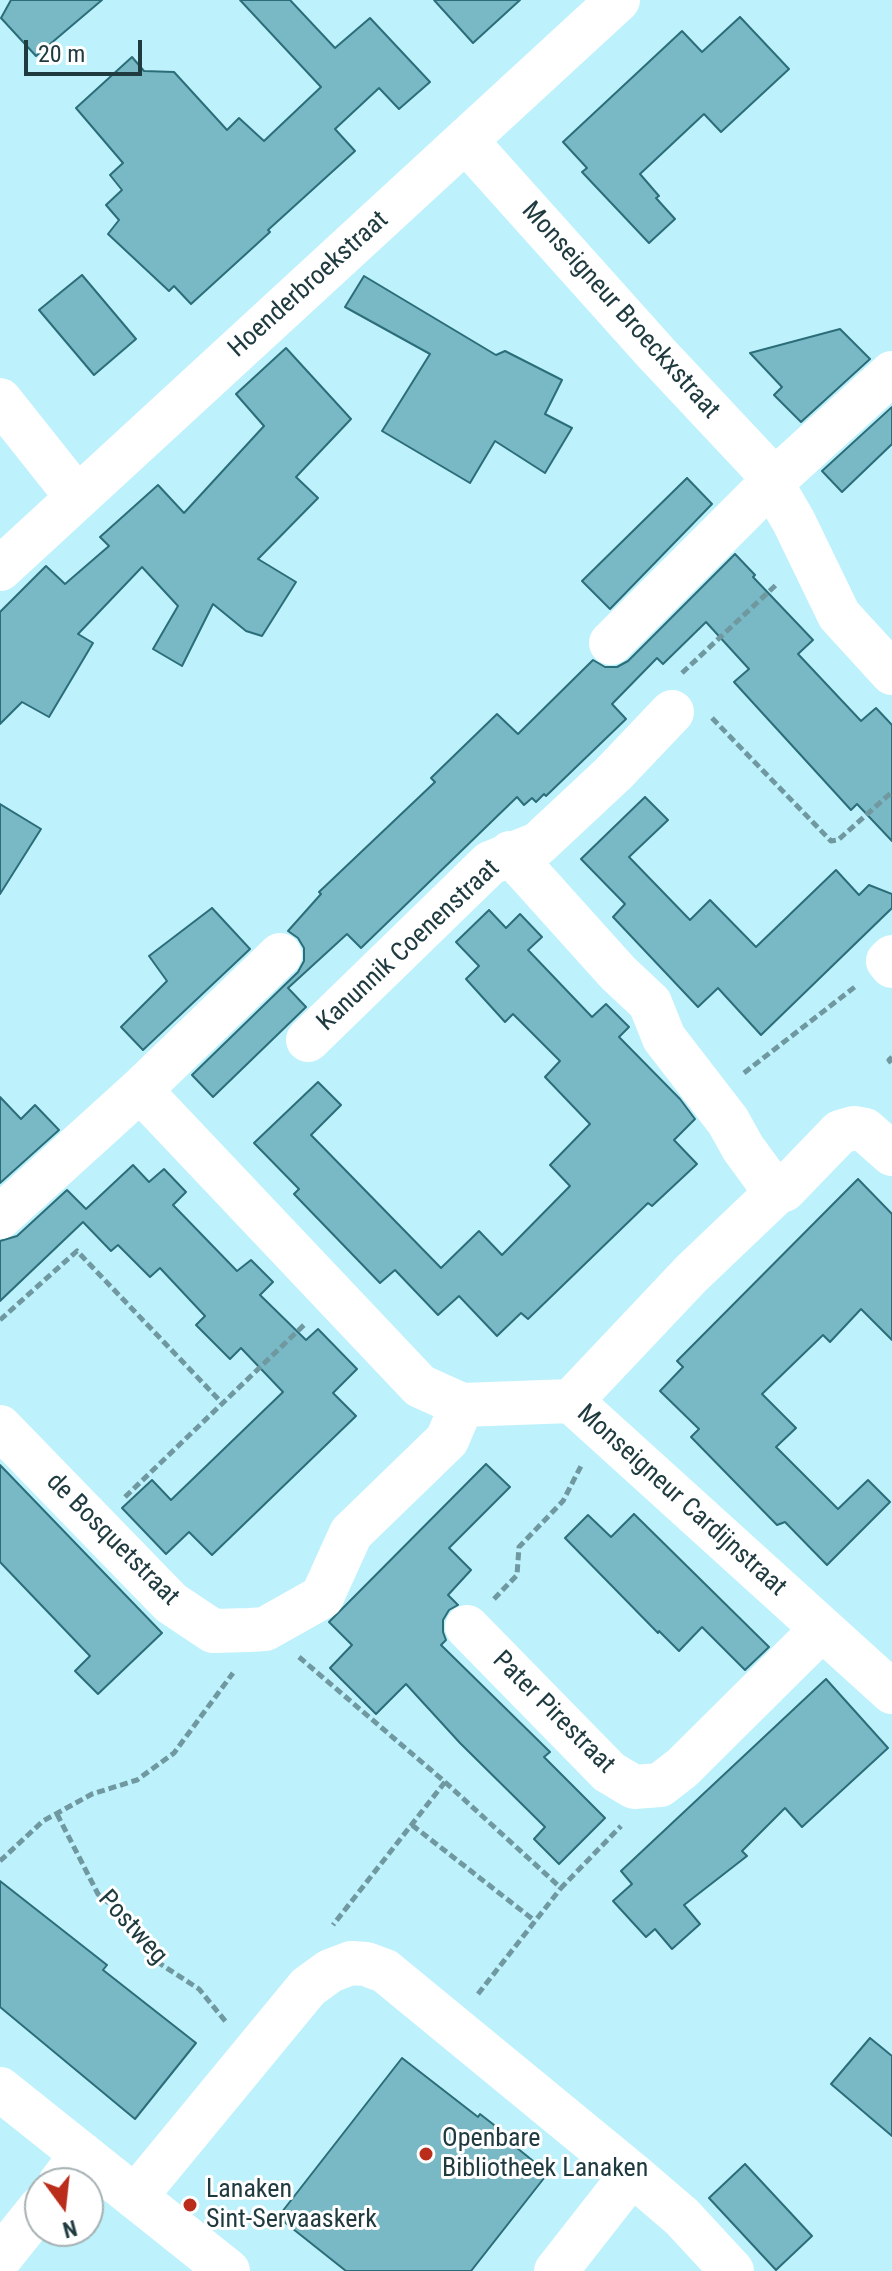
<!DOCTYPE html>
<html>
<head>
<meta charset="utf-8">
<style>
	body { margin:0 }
	#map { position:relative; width:892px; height:2271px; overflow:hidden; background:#bdf1fc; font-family:"Roboto Condensed",sans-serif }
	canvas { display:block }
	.north { position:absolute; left:24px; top:2167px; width:80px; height:80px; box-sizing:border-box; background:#fff; border:2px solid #a6b1b3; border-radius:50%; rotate:165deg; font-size:22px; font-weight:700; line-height:32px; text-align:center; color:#203b40 }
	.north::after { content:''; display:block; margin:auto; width:28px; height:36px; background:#b92d1a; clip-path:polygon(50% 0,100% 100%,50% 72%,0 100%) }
	.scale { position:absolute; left:24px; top:40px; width:118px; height:36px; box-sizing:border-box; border:4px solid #203b40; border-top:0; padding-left:10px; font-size:24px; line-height:28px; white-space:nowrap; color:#203b40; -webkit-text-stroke:6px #fff; paint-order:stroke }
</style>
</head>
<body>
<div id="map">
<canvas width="892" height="2271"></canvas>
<div class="north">N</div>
<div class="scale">20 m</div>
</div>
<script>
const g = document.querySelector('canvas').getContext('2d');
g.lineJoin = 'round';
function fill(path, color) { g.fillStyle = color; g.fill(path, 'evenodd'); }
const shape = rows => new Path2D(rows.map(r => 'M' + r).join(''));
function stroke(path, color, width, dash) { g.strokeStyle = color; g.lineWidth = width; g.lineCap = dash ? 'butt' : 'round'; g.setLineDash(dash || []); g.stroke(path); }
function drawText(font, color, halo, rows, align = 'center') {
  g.font = font + ' "Roboto Condensed",sans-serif'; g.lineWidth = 6; g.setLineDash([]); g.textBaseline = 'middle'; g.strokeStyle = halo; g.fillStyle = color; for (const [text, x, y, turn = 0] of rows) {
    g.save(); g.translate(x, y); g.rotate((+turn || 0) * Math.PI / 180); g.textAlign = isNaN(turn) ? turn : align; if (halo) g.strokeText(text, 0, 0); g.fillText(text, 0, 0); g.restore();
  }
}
const building = shape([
	[11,0,102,0,36,56,1,18,11,0],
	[240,0,290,0,335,48,370,18,430,82,399,109,379,88,335,129,355,151,268,230,270,232,191,304,174,286,169,291,108,234,119,220,106,205,122,190,110,175,123,163,76,108,132,57,144,71,174,72,227,130,239,118,264,141,321,87,240,0],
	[434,0,520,0,473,43,434,0],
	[740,17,789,69,721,132,704,114,640,174,659,196,656,198,675,219,649,243,582,172,587,168,563,142,682,31,702,52,740,17],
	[82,275,136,339,94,375,39,310,82,275],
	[364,276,496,355,505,351,562,380,545,414,572,428,545,473,495,441,470,483,382,431,430,354,345,307,364,276],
	[840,329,870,359,801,422,774,395,782,387,750,353,840,329],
	[286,348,351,419,296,477,318,498,258,559,296,582,262,636,246,631,213,604,182,666,153,649,178,606,142,567,78,634,93,643,49,717,22,702,0,724,0,612,46,566,65,584,109,546,100,537,158,485,184,513,264,426,236,394,286,348],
	[892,407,892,444,842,492,822,471,892,407],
	[687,478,712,504,610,609,582,581,687,478],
	[735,554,755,575,753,577,813,640,798,654,861,721,876,708,892,725,892,841,857,804,851,810,734,682,749,669,706,622,663,664,657,658,612,704,626,719,546,796,544,794,536,802,532,798,524,805,517,797,361,948,347,934,288,988,306,1007,213,1097,192,1075,298,972,304,961,304,948,298,938,288,931,321,894,319,892,435,782,431,778,497,714,518,734,593,660,605,667,617,667,628,661,735,554],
	[645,797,668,820,629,857,690,920,710,900,756,947,836,870,859,895,869,885,892,894,892,908,761,1035,718,988,698,1007,613,917,625,904,581,859,645,797],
	[0,804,41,829,0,894,0,804],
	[212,908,250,949,143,1050,121,1027,167,981,149,956,212,908],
	[489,910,506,928,520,914,542,937,528,950,592,1017,606,1004,629,1027,619,1037,680,1099,695,1119,674,1140,697,1164,652,1206,648,1203,528,1319,521,1313,497,1336,459,1296,438,1315,395,1270,380,1283,294,1194,299,1189,254,1143,318,1082,341,1105,311,1135,441,1268,479,1231,502,1255,570,1186,550,1165,590,1124,545,1077,560,1061,513,1014,505,1022,466,979,479,966,456,942,489,910],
	[0,1097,21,1119,35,1105,59,1130,0,1183,0,1097],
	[133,1165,149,1182,164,1169,186,1192,173,1205,237,1271,251,1260,273,1282,260,1295,306,1340,318,1329,357,1369,333,1393,356,1416,212,1555,189,1532,166,1554,122,1508,152,1480,171,1500,283,1392,241,1348,230,1359,196,1325,205,1316,160,1268,150,1277,118,1245,111,1251,83,1222,0,1301,0,1241,17,1236,67,1190,86,1209,133,1165],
	[858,1179,892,1214,892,1340,861,1309,830,1342,823,1335,762,1394,796,1428,776,1447,838,1509,868,1480,890,1502,827,1565,785,1522,777,1525,691,1437,699,1429,660,1391,683,1367,677,1361,858,1179],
	[486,1464,510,1487,449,1548,471,1570,448,1595,458,1605,449,1610,443,1620,443,1632,446,1640,441,1645,550,1752,544,1757,605,1818,559,1864,534,1839,545,1827,460,1743,406,1684,376,1714,330,1668,352,1645,329,1622,486,1464],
	[0,1465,162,1633,98,1694,75,1671,90,1656,0,1562,0,1465],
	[634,1514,769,1647,745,1670,702,1627,679,1651,659,1631,658,1633,565,1538,588,1515,611,1537,634,1514],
	[826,1679,888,1748,802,1827,785,1808,742,1851,747,1856,684,1905,700,1924,672,1949,655,1929,646,1937,613,1901,632,1884,621,1871,826,1679],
	[0,1881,107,1965,103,1970,196,2043,135,2119,0,2007,0,1881],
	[870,2038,892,2056,892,2136,831,2084,870,2038],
	[402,2058,478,2117,480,2114,503,2132,501,2135,548,2173,471,2271,346,2271,278,2217,402,2058],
	[745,2164,812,2236,776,2270,709,2198,745,2164]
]);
fill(building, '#78b9c5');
stroke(building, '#2b6d79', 2);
stroke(shape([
	[682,673,777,584],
	[712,718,831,841,838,840,892,792],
	[892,1057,889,1060,892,1064],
	[744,1073,856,986],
	[0,1320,77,1251,222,1403],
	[125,1497,305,1324],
	[494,1599,517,1575,519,1547,563,1501,582,1464],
	[299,1657,445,1782,333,1925],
	[445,1782,561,1888,621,1826],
	[57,1814,98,1894,127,1918,159,1963,199,1989,226,2022],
	[412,1825,535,1921],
	[0,1861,43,1821,92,1794,137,1780,174,1753,233,1673],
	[478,1994,561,1888]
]), '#7098a0', 5, [8, 4]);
stroke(shape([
	[466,141,656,353,761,465,794,522,839,615,892,673],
	[0,400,77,497],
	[0,569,618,0],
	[611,643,771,483,892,373],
	[510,853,618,973,650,1003,664,1038,728,1121,743,1148,776,1193],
	[892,957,888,961,892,966],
	[308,1040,490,863,538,844,614,773,672,712],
	[140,1090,420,1386,462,1405,571,1401,892,1692],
	[0,1217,140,1090,280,955],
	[571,1401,691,1274,776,1193,784,1190,840,1132,854,1128,865,1130,892,1154],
	[0,1427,171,1603,213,1631,249,1630,265,1629,322,1597,351,1533,447,1440,462,1405],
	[467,1627,609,1772,634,1787,660,1785,682,1768,822,1629],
	[0,2089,228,2271],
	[60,2183,82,2154],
	[135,2197,308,1987,330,1971,351,1963,366,1964,385,1971,632,2174,682,2217,732,2271],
	[0,2258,40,2208],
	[556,2271,632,2174]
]), '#fff', 44);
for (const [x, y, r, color] of [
	[426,2154,8,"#b92d1a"],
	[190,2205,8,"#b92d1a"]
]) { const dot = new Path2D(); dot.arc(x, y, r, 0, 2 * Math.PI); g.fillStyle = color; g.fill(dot); stroke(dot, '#fff', 3); }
drawText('26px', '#203b40', '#fff', [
	["Hoenderbroekstraat",309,285,-42],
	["Monseigneur Broeckxstraat",620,311,48],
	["Kanunnik Coenenstraat",409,946,-43],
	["Monseigneur Cardijnstraat",681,1501,42],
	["de Bosquetstraat",112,1540,45],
	["Pater Pirestraat",553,1713,45],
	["Postweg",132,1928,48]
]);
drawText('26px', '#203b40', '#fff', [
	["Openbare",442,2139],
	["Bibliotheek Lanaken",442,2169],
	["Lanaken",206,2190],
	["Sint-Servaaskerk",206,2220]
], 'left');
</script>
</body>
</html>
